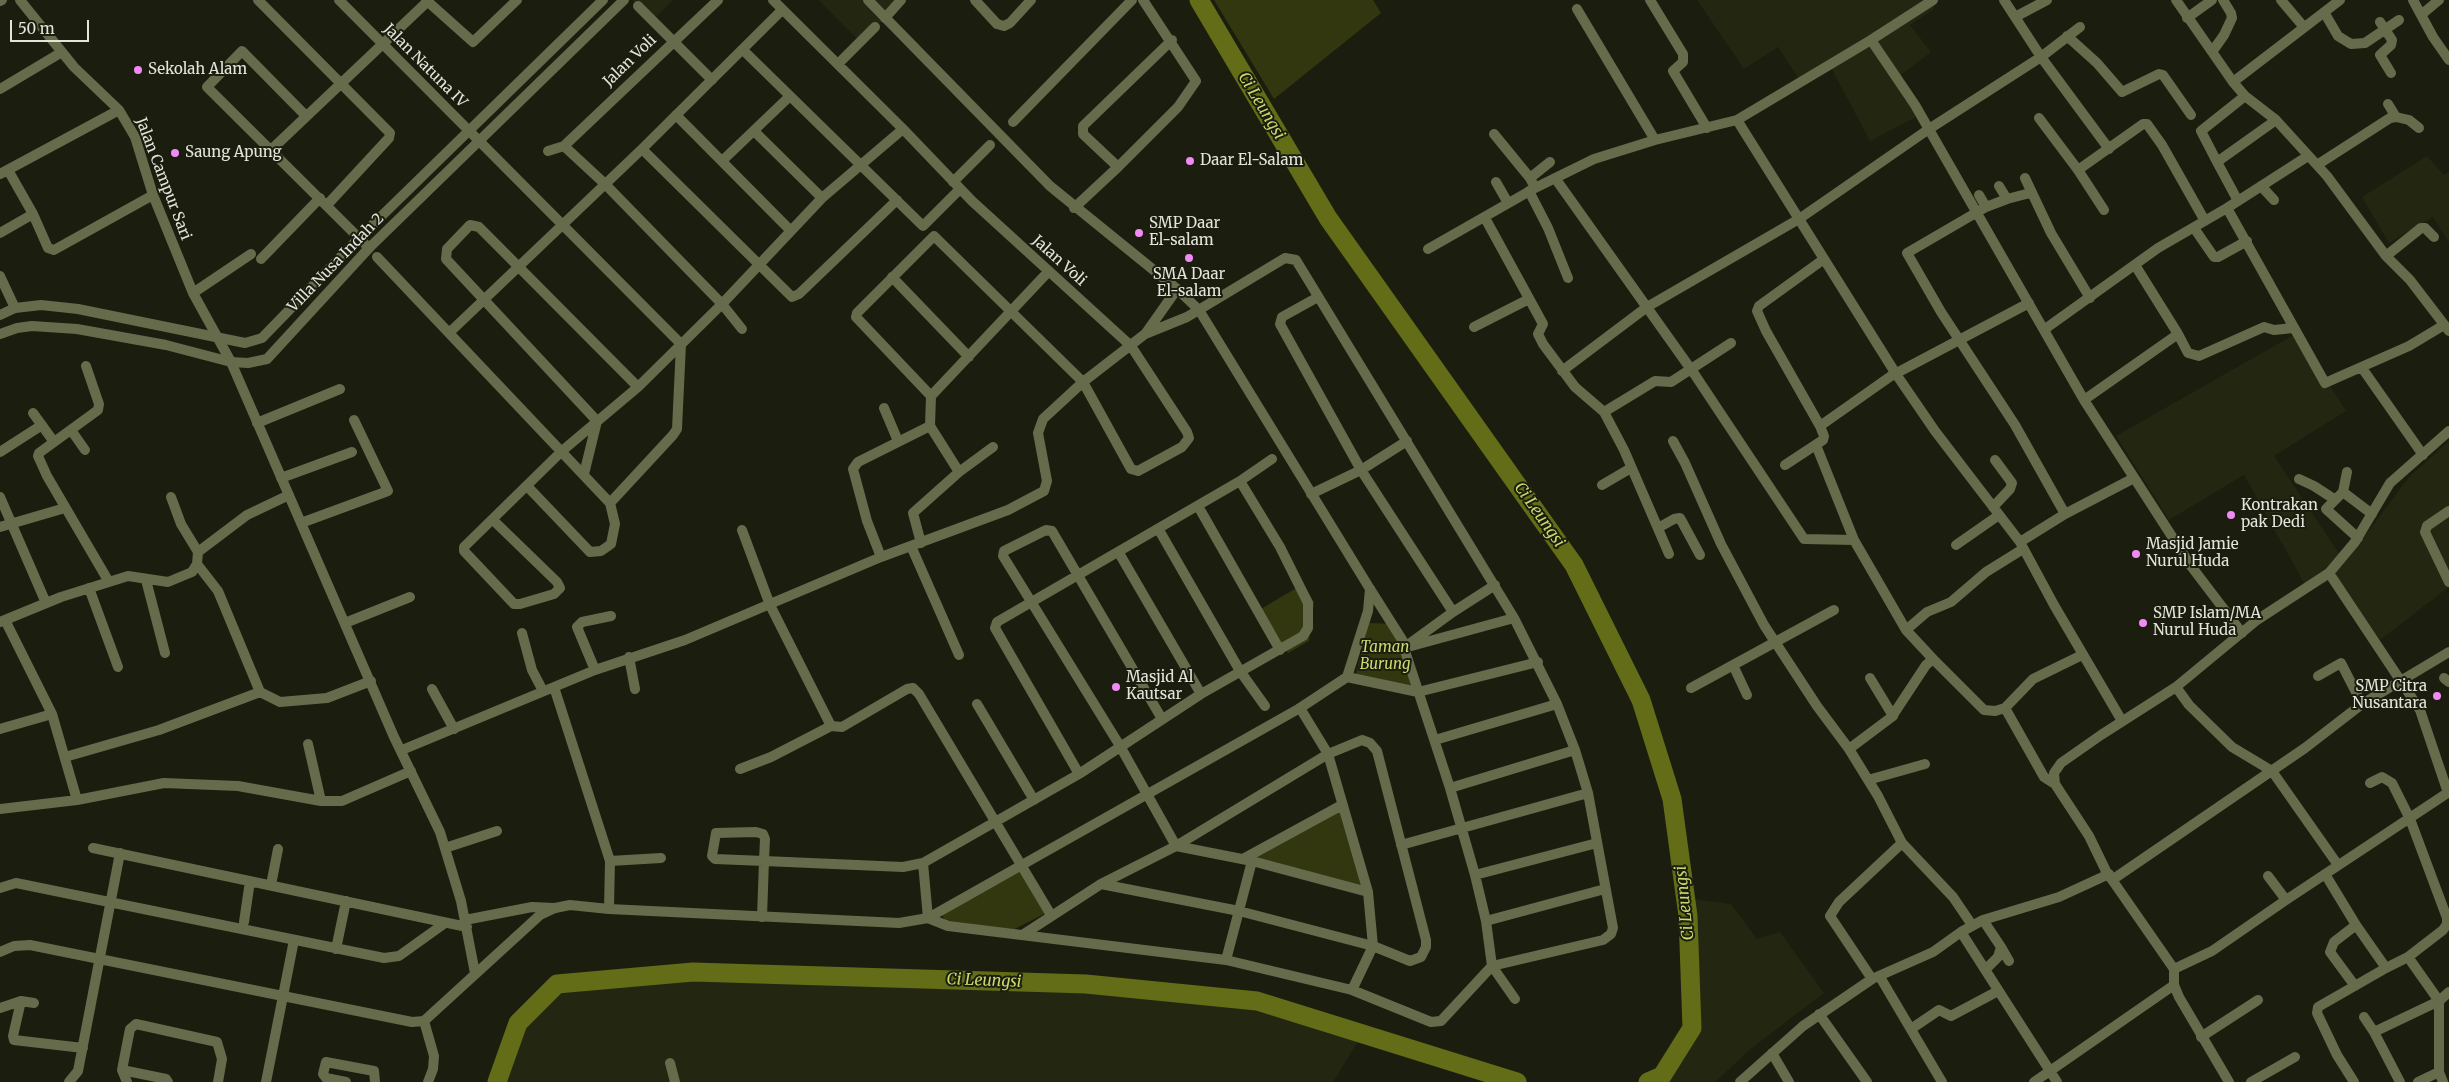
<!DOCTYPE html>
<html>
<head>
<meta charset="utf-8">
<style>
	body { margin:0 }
	#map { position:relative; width:2449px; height:1082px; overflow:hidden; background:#1b1d0e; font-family:Merriweather,serif }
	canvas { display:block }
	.scale { position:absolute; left:10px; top:20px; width:79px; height:22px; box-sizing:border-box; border:2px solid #e3e5db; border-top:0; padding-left:6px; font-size:15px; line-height:18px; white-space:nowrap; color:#e3e5db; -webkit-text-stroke:4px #1b1d0e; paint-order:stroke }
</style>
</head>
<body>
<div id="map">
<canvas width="2449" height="1082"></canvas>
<div class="scale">50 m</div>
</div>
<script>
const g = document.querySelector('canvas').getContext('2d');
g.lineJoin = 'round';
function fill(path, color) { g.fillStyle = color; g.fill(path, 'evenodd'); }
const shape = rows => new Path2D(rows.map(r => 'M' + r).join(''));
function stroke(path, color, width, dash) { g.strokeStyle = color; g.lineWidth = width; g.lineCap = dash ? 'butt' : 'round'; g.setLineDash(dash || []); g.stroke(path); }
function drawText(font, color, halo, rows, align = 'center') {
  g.font = font + ' Merriweather,serif'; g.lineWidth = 4; g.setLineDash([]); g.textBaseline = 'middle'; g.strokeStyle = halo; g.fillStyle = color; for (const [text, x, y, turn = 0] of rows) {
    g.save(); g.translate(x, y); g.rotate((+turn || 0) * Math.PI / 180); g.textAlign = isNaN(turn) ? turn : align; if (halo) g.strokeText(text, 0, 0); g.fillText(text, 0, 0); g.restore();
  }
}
fill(shape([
	[632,0,673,0,652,21],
	[819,0,901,0,861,43],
	[1697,0,1929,0,1935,8,1910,25,1931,52,1897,78,1920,115,1870,141,1830,66,1801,82,1778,47,1744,69],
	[2427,156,2444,175,2449,172,2449,243,2433,217,2389,243,2362,197],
	[2297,333,2346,411,2274,456,2345,562,2410,476,2449,441,2449,587,2380,640,2333,579,2309,592,2244,475,2169,520,2116,436],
	[1686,898,1731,904,1757,939,1780,932,1824,993,1752,1048,1715,1082,1648,1082,1662,1076,1692,1027],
	[685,973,1086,984,1257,1001,1363,1034,1333,1082,497,1082,518,1023,557,984]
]), '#232610');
fill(shape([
	[1214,0,1373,0,1381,13,1274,99],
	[1303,584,1314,602,1309,641,1288,653,1261,609],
	[1368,623,1397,624,1422,694,1356,675],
	[1342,805,1368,892,1243,859],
	[1022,866,1048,912,1007,933,948,926,942,915]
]), '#32370f');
stroke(shape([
	[1199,0,1328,218,1574,565,1641,700,1672,799,1688,916,1692,1028,1662,1076,1648,1082],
	[497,1082,518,1023,557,984,693,972,1086,984,1257,1001,1517,1082]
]), '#636c16', 19);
stroke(shape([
	[20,0,74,67,119,110,135,137,153,195,193,293,231,362,394,737,440,832,461,901,475,973],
	[258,0,390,133,389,138,327,205],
	[339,0,681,344,677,429,673,435,610,503],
	[426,0,473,42,517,0],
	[718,0,564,146,605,184,722,304,742,329],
	[773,0,903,129,972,201,1131,346,1187,432,1189,438,1182,447,1138,471,1131,469,1083,382,934,236,857,313,856,317,931,396],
	[975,0,997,24,1004,26,1010,23,1031,0],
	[1650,0,1683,54,1683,62,1673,71,1707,128],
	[2004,0,2041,57,2109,149],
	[2176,0,2233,82,2245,96,2276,120,2327,176,2386,256,2410,280,2449,331],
	[2281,0,2303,26],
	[2413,0,2433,37,2449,60],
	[0,1,2,0],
	[638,6,712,80],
	[1577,9,1655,140],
	[2324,12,2338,36,2351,44,2365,43,2399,20],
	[2421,15,2439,0],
	[2015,17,2047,0],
	[885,18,901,0],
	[2187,18,2212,0],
	[2380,22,2392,40,2391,45,2380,55,2391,73],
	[2067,36,2097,63,2122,92,2159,74,2163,75,2191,115],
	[1871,40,1915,105,2084,400,2191,566,2242,633],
	[743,50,923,226,960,189],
	[2212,52,2224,35,2232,18,2231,13,2223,0],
	[838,64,875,27],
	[2233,82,2340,0],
	[0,89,62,52],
	[2245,96,2201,131,2217,162,2276,120],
	[2388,104,2396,117],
	[676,115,790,230],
	[306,116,242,51,207,87,369,248],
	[2039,118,2078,170],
	[1737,120,1896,374,1935,431,2020,542,2054,605,2122,721],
	[1013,122,1132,0],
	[754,131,822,198],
	[1494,134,1530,178,1535,188],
	[272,149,429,0],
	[642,149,792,297,799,294,897,200],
	[548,151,564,146],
	[722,161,790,96],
	[2217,162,2238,201],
	[2317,165,2390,118,2396,117,2409,120,2419,128],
	[1118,167,1083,134,1083,126,1172,40],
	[0,174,119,110],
	[1530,178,1550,162],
	[1555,178,1695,375,1804,539,1854,540,1906,630,1933,659,1926,665,1893,715],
	[2025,178,2051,233,2090,298],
	[953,182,990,145],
	[1496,182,1508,203],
	[1999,186,2007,199,1986,207,1907,253,1941,312,2015,425,2065,514],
	[2261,186,2274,200],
	[1529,191,1548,228,1568,278],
	[1979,195,1986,207],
	[2007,199,2030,193],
	[1074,208,1118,167,1178,107,1196,81,1143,0],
	[2227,208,2325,383,2409,346,2444,325],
	[2104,210,2078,170,2143,124,2147,124,2162,145,2205,221],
	[33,214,48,248,54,250,153,195],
	[1485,218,1543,324,1538,334,1543,344,1575,387,1604,412,1624,450,1669,554],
	[2194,228,2214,257,2218,257,2247,241],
	[0,233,33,214,8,170],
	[1428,249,1535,188,1594,159,1655,140,1737,120,1871,40,1933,0],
	[2386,256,2421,228,2425,228,2434,237],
	[377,257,610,503,615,524,611,544,601,551,590,552,527,486],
	[261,259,320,198],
	[2135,265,2178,334],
	[0,276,15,308],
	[892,277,969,357],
	[193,293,251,254],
	[1318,297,1282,317,1280,324,1361,470,1453,612],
	[1474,327,1529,299],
	[2045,329,2158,248,2227,208,2308,156],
	[449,333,642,149,782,10],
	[1146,333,1177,289],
	[86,366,99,404,98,410,39,453,38,456,47,476,109,582],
	[2362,368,2423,455],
	[1562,371,1647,307,1799,219,1929,129,2041,57,2080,27],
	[2084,400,2178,334,2188,353,2199,356,2264,327,2274,330,2293,328],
	[884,408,898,441],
	[1604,412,1655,381,1671,382,1731,343],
	[33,413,54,442],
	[257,423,340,389],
	[930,426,959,472],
	[1820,426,1766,331,1757,311,1759,306,1824,259],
	[71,430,85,450],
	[2449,431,2390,483,2355,542,2329,573,2257,620,2176,687,2101,735,2061,763,2054,773,2055,784,2089,836,2106,871,2174,969,2212,951,2286,900,2449,792],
	[1673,441,1685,463,1721,544,1764,625,1817,706,1849,749,1878,796,1902,843,1953,897,1972,925],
	[1816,445,1854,540],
	[0,452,42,425],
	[1785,465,1823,440,1824,436,1820,426,1891,376,2029,303],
	[2347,472,2343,492,2372,514],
	[584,474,597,421,446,259,447,249,470,225,479,227,638,387],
	[281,478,352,452],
	[2299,479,2314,486,2334,499],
	[1602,485,1631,468],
	[2343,492,2326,509,2358,538],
	[1311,494,1361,470,1407,441],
	[0,497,46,603],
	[171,497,181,524,198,552],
	[1198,506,1280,650],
	[1993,507,2010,489,2012,483,1995,460],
	[2449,511,2427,526,2425,532,2449,582],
	[493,520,557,582,560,588,554,594,520,604,514,604,464,551,464,547,562,451,638,387,722,304,822,198,903,129],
	[301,523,388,491,354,420],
	[0,527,65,508],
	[1658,528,1674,519,1680,518,1700,555],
	[742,530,770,605,831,726],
	[1159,530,1240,671,1265,706],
	[2020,542,2065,514,2134,478],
	[921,543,913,513,959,472,993,447],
	[1956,545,1999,515],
	[911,546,959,655],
	[1119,553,1201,694],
	[881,557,867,521,853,469,858,462,930,426,931,396,1048,272],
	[197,564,218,591,260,692,280,702,327,698,371,681],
	[2329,573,2420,710,2448,793],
	[146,580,165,653],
	[89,588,118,667],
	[1370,589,1406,646,1404,648,1450,788,1475,875,1486,921,1492,966,1515,999],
	[5,620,52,714,77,800,164,783,238,786,321,801,342,801,411,771],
	[0,622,61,597,128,576,168,582,192,572,197,564,198,552,247,515,289,495],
	[345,623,410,597],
	[1906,630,1927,612,1951,602,1986,572,2023,549],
	[522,633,532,670,543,691],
	[1409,644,1453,612,1495,585],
	[629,657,635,689],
	[1933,659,1984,710,1995,711,2005,708,2033,679,2082,655],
	[1733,665,1747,695],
	[595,670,577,627,582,622,611,616],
	[2318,676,2341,663,2362,704],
	[1347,677,1418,692,1538,662],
	[2444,678,2449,682],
	[554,687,610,861,609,909],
	[2176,687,2189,705,2232,747,2272,771,2338,865],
	[1691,688,1834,610],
	[432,689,454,729],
	[977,704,1034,800],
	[1300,708,1328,754,1368,892,1373,946,1352,990],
	[2005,708,2044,777,2055,784],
	[1162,719,1052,531,1046,530,1004,551,1003,556,1120,746,1176,846,1252,861,1368,892],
	[0,729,52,714],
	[1435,740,1557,704],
	[308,744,321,801],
	[1849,749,1893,716,1870,678],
	[402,750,595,670,685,640,881,557,1008,510,1044,491,1047,481,1038,433,1043,419,1083,382,1145,334,1187,317,1285,258,1296,260,1514,618],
	[65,757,159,730,260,692],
	[740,769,771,757,831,726,842,727,907,689,913,688,919,694,1051,915],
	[1079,774,995,628,997,622,1240,481,1272,459],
	[1868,780,1925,764],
	[2370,783,2382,777,2392,783,2410,819,2447,918,2447,924,2443,930,2408,957],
	[1450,788,1575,750],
	[0,809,77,800],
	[1401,845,1588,793],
	[93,848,467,927],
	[445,848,497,831],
	[1243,859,1342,805],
	[610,861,661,858],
	[923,863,928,918,948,926,1226,960,1352,990,1431,1022,1441,1021,1492,966,1603,940,1611,934,1613,928,1588,793,1575,750,1557,704,1514,618,1404,648],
	[2325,874,2356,925,2386,968,2408,957,2439,1001,2439,1072,2443,1082],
	[1475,875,1597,843],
	[2268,876,2286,900],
	[2112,880,2305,748,2362,704,2449,652],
	[271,885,278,849],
	[0,888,16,883,384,958,399,956,445,923],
	[762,917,764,861,765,839,763,834,756,832,716,833,712,856,715,859,764,861,903,867,923,863,1079,774,1201,694,1303,636,1308,628,1308,603,1280,547,1240,481],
	[465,920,532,907,555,908],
	[1983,920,2001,947,1998,957,1986,969],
	[1486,921,1605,889],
	[244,922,250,881],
	[1961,932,2057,1082],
	[1024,934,1101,884,1176,846,1328,754,1362,740,1370,743,1377,751,1426,940,1426,947,1421,957,1410,961,1373,946,1239,911,1101,884],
	[2001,947,2009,961],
	[336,949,346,901],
	[0,952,14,946,30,945,283,996,294,940],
	[1226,960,1252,861],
	[2174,969,2174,985,2179,997,2229,1082],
	[1880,977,1942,1082],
	[1872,979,1830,916,1839,902,1902,843],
	[2355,986,2330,952,2334,942,2356,925],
	[21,1001,13,1036,14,1040,83,1048],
	[0,1008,21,1001,34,1003],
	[1819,1014,1867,1082],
	[2364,1017,2374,1032,2400,1082],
	[424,1021,434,1056,433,1069,428,1082],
	[1911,1029,1939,1010,1951,1016,1998,991],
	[2374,1032,2439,1001,2449,992],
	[2201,1037,2258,1000],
	[1772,1053,1789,1082],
	[670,1063,675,1082],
	[122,1070,166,1079,168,1082],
	[69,1082,78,1071,120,853],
	[127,1082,122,1070,130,1029,136,1024,217,1042,222,1059,218,1082],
	[346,1082,326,1078,323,1074,326,1062,374,1071,375,1082],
	[1740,1082,1803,1026,1872,979,1933,952,1961,932,1983,920,2059,897,2109,874],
	[2034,1082,2174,985],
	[2251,1082,2295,1057],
	[2354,1082,2337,1055,2317,1013,2318,1007,2386,968],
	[2418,1082,2439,1072]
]), '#666b4b', 10);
stroke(shape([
	[0,315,15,308,41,305,78,309,245,343,262,338,360,237,603,0],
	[0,334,17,328,32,326,77,329,166,345,231,362,248,363,267,359,369,248,624,0],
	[266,1082,283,996,412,1022,424,1021,540,915,555,908,570,905,609,909,899,923,928,918,1300,708,1347,677,1368,611,1370,589,1199,310,1177,289,1050,186,868,0]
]), '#666b4b', 10);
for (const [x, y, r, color] of [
	[138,70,5,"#f08bf5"],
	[175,153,5,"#f08bf5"],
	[1190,161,5,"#f08bf5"],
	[1139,233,5,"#f08bf5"],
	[1189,258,5,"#f08bf5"],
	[2231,515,5,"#f08bf5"],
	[2136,554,5,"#f08bf5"],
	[2143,623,5,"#f08bf5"],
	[1116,687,5,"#f08bf5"],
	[2437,696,5,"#f08bf5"]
]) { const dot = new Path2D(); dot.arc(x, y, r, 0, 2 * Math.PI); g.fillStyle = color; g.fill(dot); stroke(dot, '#1b1d0e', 2); }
drawText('15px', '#e3e5db', '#1b1d0e', [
	["Jalan Voli",630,61,-44],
	["Jalan Natuna IV",425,66,45],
	["Jalan Campur Sari",163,179,69],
	["Jalan Voli",1059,261,42],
	["Villa Nusa Indah 2",336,263,-46]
]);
drawText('15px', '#e3e5db', '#1b1d0e', [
	["Sekolah Alam",148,70],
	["Saung Apung",185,153],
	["Daar El-Salam",1200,161],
	["SMP Daar",1149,224],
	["El-salam",1149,241],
	["SMA Daar",1189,275,"center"],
	["El-salam",1189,292,"center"],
	["Kontrakan",2241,506],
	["pak Dedi",2241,523],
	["Masjid Jamie",2146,545],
	["Nurul Huda",2146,562],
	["SMP Islam/MA",2153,614],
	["Nurul Huda",2153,631],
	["Masjid Al",1126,678],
	["Kautsar",1126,695],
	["SMP Citra",2427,687,"right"],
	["Nusantara",2427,704,"right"]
], 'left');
drawText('italic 15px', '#ccdb6d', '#1b1d0e', [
	["Taman",1385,648],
	["Burung",1385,665]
]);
drawText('italic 16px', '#cbd96b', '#1b1d0e', [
	["Ci Leungsi",1261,106,59],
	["Ci Leungsi",1539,515,55],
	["Ci Leungsi",1685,903,-96],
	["Ci Leungsi",984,981,2]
]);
</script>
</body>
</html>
